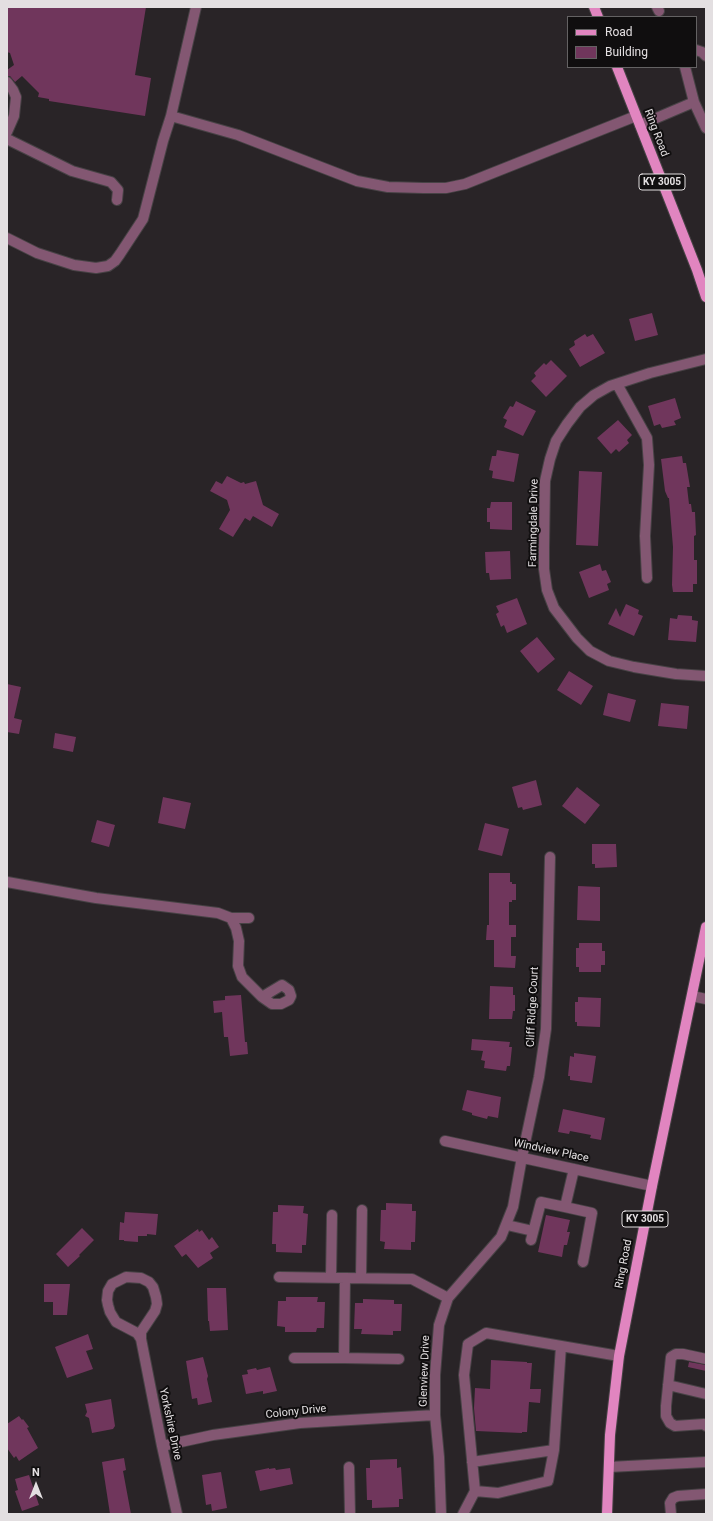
<!DOCTYPE html>
<html>
<head>
<meta charset="utf-8">
<style>
	body { margin:0 }
	#map { position:relative; width:713px; height:1521px; overflow:hidden; background:#292427; font-family:Roboto,sans-serif }
	canvas { display:block }
	.frame { position:absolute; inset:0; border:8px solid #e3dfe1; pointer-events:none }
	.legend { position:absolute; left:567px; top:16px; width:130px; height:52px; box-sizing:border-box; background:#100e0f; border:1px solid #646263; margin:0; padding:5px 7px; list-style:none; font-size:12px; color:#e3dfe1 }
	.legend li { display:flex; align-items:center; gap:8px; height:20px }
	.legend b { width:20px; border:1px solid #646263 }
	.north { position:absolute; left:16px; top:1465px; width:40px; height:40px; -webkit-text-stroke:3px #100e0f; paint-order:stroke; rotate:0deg; font-size:11px; font-weight:700; line-height:16px; text-align:center; color:#e3dfe1 }
	.north::after { content:''; display:block; margin:auto; width:14px; height:18px; background:#e3dfe1; clip-path:polygon(50% 0,100% 100%,50% 72%,0 100%) }
</style>
</head>
<body>
<div id="map">
<canvas width="713" height="1521"></canvas>
<div class="frame"></div>
<ul class="legend">
<li><b style="height:5px;background:#e185c0"></b>Road</li>
<li><b style="height:11px;background:#70365c"></b>Building</li>
</ul>
<div class="north">N</div>
</div>
<script>
const g = document.querySelector('canvas').getContext('2d');
g.lineJoin = 'round';
function fill(path, color) { g.fillStyle = color; g.fill(path, 'evenodd'); }
const shape = rows => new Path2D(rows.map(r => 'M' + r).join(''));
function stroke(path, color, width, dash) { g.strokeStyle = color; g.lineWidth = width; g.lineCap = dash ? 'butt' : 'round'; g.setLineDash(dash || []); g.stroke(path); }
function drawText(font, color, halo, rows, align = 'center') {
  g.font = font + ' Roboto,sans-serif'; g.lineWidth = 4; g.setLineDash([]); g.textBaseline = 'middle'; g.strokeStyle = halo; g.fillStyle = color; for (const [text, x, y, turn = 0] of rows) {
    g.save(); g.translate(x, y); g.rotate((+turn || 0) * Math.PI / 180); g.textAlign = isNaN(turn) ? turn : align; if (halo) g.strokeText(text, 0, 0); g.fillText(text, 0, 0); g.restore();
  }
}
fill(shape([
	[7,7,146,7,135,75,151,78,145,116,49,101,49,99,38,97,39,93,22,76,15,82,10,76,7,76,7,70,14,65,10,53,7,52],
	[652,313,658,335,635,341,629,319],
	[585,334,587,337,593,334,605,353,580,367,569,349,575,345,574,341],
	[551,360,567,376,546,397,531,381,536,376,534,373,544,363,546,365],
	[675,398,681,418,674,421,676,425,662,428,660,424,654,426,648,406],
	[516,401,536,411,523,436,504,427,507,420,503,418,510,406,513,407],
	[618,420,632,435,627,440,629,443,619,452,616,449,611,454,597,438],
	[497,450,519,454,514,482,492,478,493,471,489,470,492,456,496,456],
	[682,456,683,463,686,463,690,487,687,487,689,504,691,504,692,512,695,512,696,535,694,536,694,560,697,560,697,584,693,584,693,592,673,592,672,585,673,547,669,498,668,498,665,491,661,459],
	[579,471,602,472,598,546,576,545],
	[227,476,241,483,244,482,245,484,256,481,263,505,279,514,272,527,253,516,250,521,245,518,233,537,219,529,230,510,227,500,210,491,216,481,222,484],
	[491,502,512,502,512,530,490,529,490,522,487,522,487,508,490,508],
	[510,551,511,579,490,580,489,573,486,573,485,552],
	[600,564,602,571,606,570,611,582,607,584,609,590,589,598,579,572],
	[517,598,527,624,507,633,504,625,501,627,496,614,499,612,496,606],
	[626,604,639,610,638,614,643,616,634,636,608,624,616,608,620,617],
	[678,615,692,616,692,620,698,621,696,642,668,640,670,618,677,619],
	[537,637,555,659,538,673,520,651],
	[569,671,593,686,581,705,557,690],
	[7,684,21,687,14,718,22,720,19,734,7,732],
	[608,693,636,700,630,722,603,715],
	[661,703,689,706,687,729,658,726],
	[55,733,76,737,73,752,53,748],
	[536,780,542,805,523,810,522,807,518,808,512,787],
	[577,787,600,805,585,824,562,806],
	[163,797,191,803,185,829,158,823],
	[97,820,115,825,109,847,91,842],
	[485,823,509,829,502,856,478,850],
	[592,844,616,844,617,867,595,868,595,864,592,864],
	[489,873,510,873,510,882,512,882,512,884,516,884,516,900,512,900,512,902,509,902,509,925,516,925,516,937,511,937,511,956,516,956,515,968,494,967,494,940,486,940,487,925,489,925],
	[578,886,600,887,600,921,577,920],
	[579,943,602,943,602,951,605,951,605,965,601,965,601,972,579,972,579,967,576,967,576,948,579,948],
	[490,986,513,987,513,995,515,995,515,1011,513,1011,512,1019,489,1019],
	[241,995,245,1042,247,1042,248,1054,230,1056,228,1037,224,1037,222,1012,214,1013,213,1001,225,1000,225,996],
	[578,997,601,998,600,1027,577,1026,577,1022,575,1022,575,1002,578,1002],
	[472,1039,510,1042,509,1047,512,1047,510,1066,507,1066,506,1071,484,1068,485,1061,481,1060,483,1051,471,1050],
	[574,1053,596,1056,592,1083,570,1080,570,1076,568,1076,570,1056,574,1057],
	[467,1090,501,1097,498,1118,488,1116,487,1119,472,1115,472,1113,462,1110],
	[563,1109,605,1118,601,1140,590,1138,591,1135,570,1131,569,1134,558,1132],
	[386,1203,412,1204,412,1211,416,1211,415,1242,411,1242,411,1250,384,1249,385,1242,380,1241,381,1210,386,1210],
	[278,1205,304,1206,303,1213,308,1214,306,1245,302,1245,302,1253,276,1252,276,1244,272,1244,273,1212,278,1212],
	[125,1212,158,1214,156,1235,147,1234,147,1236,138,1236,138,1242,124,1241,124,1240,119,1240,120,1222,124,1223],
	[546,1215,570,1220,567,1232,570,1232,567,1245,564,1245,562,1257,538,1252],
	[82,1228,94,1240,79,1255,80,1256,68,1267,56,1254],
	[198,1229,199,1232,202,1230,209,1240,212,1237,219,1247,210,1253,213,1258,198,1268,186,1254,182,1257,174,1246],
	[44,1284,70,1284,67,1315,53,1315,53,1302,44,1302],
	[207,1288,226,1288,228,1330,210,1331,209,1321,208,1321],
	[286,1297,318,1297,317,1302,325,1302,324,1328,317,1328,316,1332,285,1332,285,1327,277,1326,278,1301,286,1301],
	[363,1299,394,1300,394,1304,402,1304,401,1331,393,1331,393,1335,361,1334,362,1329,354,1329,355,1303,363,1303],
	[88,1334,93,1349,86,1351,93,1369,67,1378,55,1347],
	[203,1357,208,1376,207,1379,212,1402,198,1405,197,1398,192,1399,186,1361],
	[491,1360,527,1362,527,1363,532,1363,530,1389,541,1389,540,1403,529,1402,527,1432,522,1432,522,1433,476,1431,474,1408,475,1388,490,1389],
	[689,1362,706,1365,706,1371,688,1367],
	[270,1367,277,1391,263,1394,263,1391,246,1394,242,1375,248,1374,247,1370,256,1368,257,1370],
	[111,1399,115,1426,113,1429,92,1433,89,1418,85,1416,87,1412,85,1404],
	[19,1416,22,1420,23,1419,29,1427,27,1428,38,1448,19,1461,16,1456,14,1458,7,1448,7,1424],
	[124,1458,126,1470,123,1471,131,1514,110,1514,102,1462],
	[397,1459,397,1468,401,1467,403,1499,399,1499,399,1507,372,1508,372,1500,367,1500,366,1468,370,1468,370,1460],
	[269,1468,269,1469,275,1468,276,1470,290,1468,293,1484,260,1491,255,1471],
	[221,1472,227,1508,212,1511,211,1504,206,1505,202,1475],
	[29,1475,39,1505,22,1511,15,1491,18,1490,15,1479]
]), '#70365c');
const minor = shape([
	[657,7,659,11],
	[696,50,702,52,706,56],
	[7,82,13,90,16,97,14,116,7,132],
	[694,102,706,128],
	[171,116,196,7],
	[640,125,694,102,685,67],
	[7,139,72,171,111,182,118,190,117,200],
	[7,238,37,253,74,265,96,268,108,266,115,261,120,254,143,219,163,141,171,116,238,135,357,181,388,187,423,188,446,188,465,184,636,116],
	[706,359,650,373,610,386,594,395,580,407,567,424,556,441,550,459,545,481,544,549,544,569,547,590,554,608,577,638,590,651,609,661,634,667,676,674,706,676],
	[617,384,647,438,649,465,645,536,647,578],
	[7,882,96,898,218,913,231,918,249,918],
	[231,918,236,928,239,941,238,966,242,977,262,997,272,1004,281,1004,289,1000,291,996,289,990,282,985,262,997],
	[692,996,706,999],
	[445,1141,652,1186],
	[574,1169,565,1207,592,1213,583,1262],
	[507,1225,533,1231],
	[531,1240,541,1202,565,1207],
	[279,1277,412,1279,448,1298],
	[331,1278,332,1215],
	[361,1278,362,1210],
	[141,1339,137,1333,116,1322,110,1312,108,1305,107,1300,108,1291,112,1284,126,1277,141,1278,149,1282,153,1287,156,1297,157,1304,155,1311,141,1332,141,1339,162,1446,177,1514],
	[561,1346,554,1450,548,1481,498,1493,475,1491,464,1375,468,1344,486,1333,619,1356],
	[294,1358,344,1358,345,1278],
	[344,1358,399,1359],
	[706,1359,683,1354,676,1354,671,1357,666,1406,666,1416,670,1423,675,1426,704,1424,706,1426],
	[668,1385,706,1394],
	[162,1446,213,1435,300,1423,435,1415],
	[472,1462,554,1450],
	[349,1467,350,1514],
	[609,1467,706,1462],
	[441,1514,439,1457,435,1415,435,1375,439,1325,448,1298,501,1237,513,1207,522,1157,539,1077,546,1029,550,857],
	[463,1514,475,1491],
	[671,1514,670,1503,673,1498,678,1496,706,1494]
]);
const major = shape([
	[594,7,598,17],
	[617,67,697,270,706,297],
	[607,1514,610,1435,619,1356,652,1186,706,927]
]);
stroke(minor, '#474245', 12);
stroke(major, '#474245', 12);
stroke(minor, '#835772', 10);
stroke(major, '#e185c0', 10);
for (const [x, y, w] of [
	[662,182,46],
	[645,1219,46]
]) { const box = new Path2D(); box.roundRect(x - w / 2, y - 8, w, 16, 3); g.fillStyle = '#100e0f'; g.fill(box); stroke(box, '#e3dfe1', 1); }
drawText('bold 10px', '#e3dfe1', null, [
	["KY 3005",662,182],
	["KY 3005",645,1219]
]);
drawText('11px', '#e3dfe1', '#100e0f', [
	["Ring Road",656,133,69],
	["Farmingdale Drive",534,523,-89],
	["Cliff Ridge Court",533,1007,-87],
	["Windview Place",551,1151,12],
	["Ring Road",624,1264,-79],
	["Glenview Drive",425,1371,-88],
	["Colony Drive",296,1412,-6],
	["Yorkshire Drive",170,1424,78]
]);
</script>
</body>
</html>
